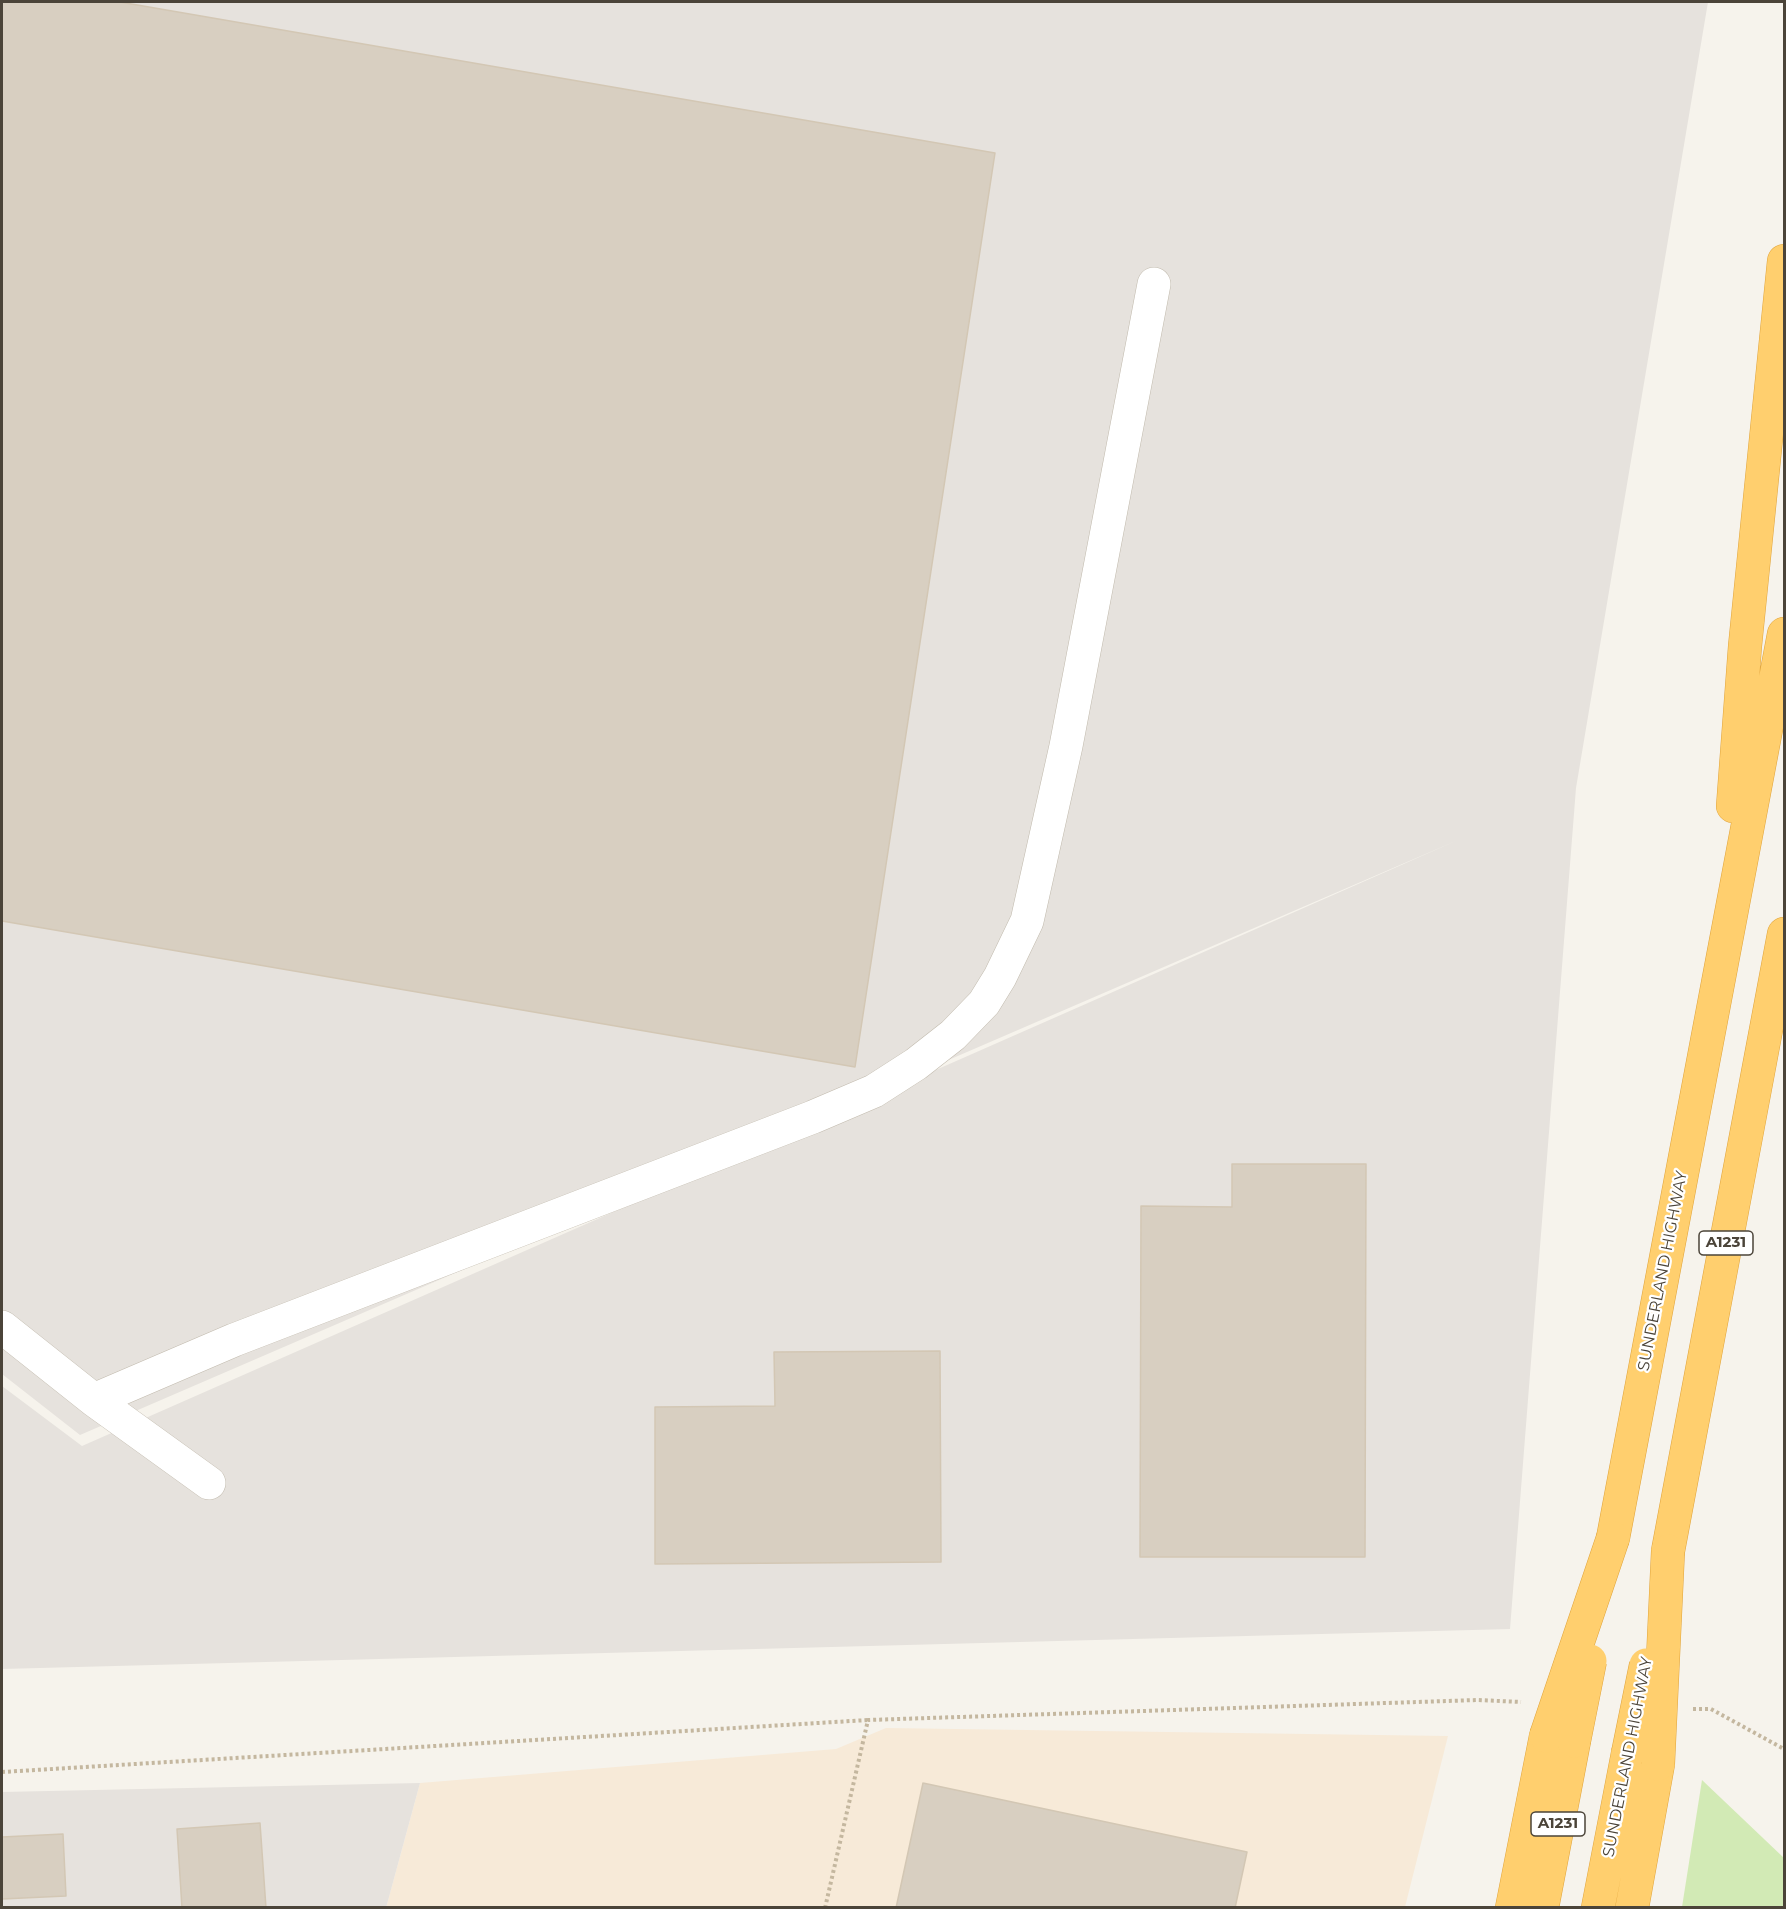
<!DOCTYPE html>
<html>
<head>
<meta charset="utf-8">
<style>
	body { margin:0 }
	#map { position:relative; width:1786px; height:1909px; overflow:hidden; background:#f6f3ec; font-family:Montserrat,sans-serif }
	canvas { display:block }
	.frame { position:absolute; inset:0; border:3px solid #4b4439; pointer-events:none }
</style>
</head>
<body>
<div id="map">
<canvas width="1786" height="1909"></canvas>
<div class="frame"></div>
</div>
<script>
const g = document.querySelector('canvas').getContext('2d');
g.lineJoin = 'round';
function fill(path, color) { g.fillStyle = color; g.fill(path, 'evenodd'); }
const shape = rows => new Path2D(rows.map(r => 'M' + r).join(''));
function stroke(path, color, width, dash) { g.strokeStyle = color; g.lineWidth = width; g.lineCap = dash ? 'butt' : 'round'; g.setLineDash(dash || []); g.stroke(path); }
function drawText(font, color, halo, rows, align = 'center') {
  g.font = font + ' Montserrat,sans-serif'; g.lineWidth = 4.5; g.setLineDash([]); g.textBaseline = 'middle'; g.strokeStyle = halo; g.fillStyle = color; for (const [text, x, y, turn = 0] of rows) {
    g.save(); g.translate(x, y); g.rotate((+turn || 0) * Math.PI / 180); g.textAlign = isNaN(turn) ? turn : align; if (halo) g.strokeText(text, 0, 0); g.fillText(text, 0, 0); g.restore();
  }
}
fill(shape([
	[886,1728,1448,1736,1405,1907,386,1908,420,1783,836,1749]
]), '#f7ead8');
fill(shape([
	[2,2,1708,2,1576,788,1510,1629,2,1669,2,1386,82,1446,1458,840,80,1435,2,1374],
	[420,1783,386,1908,2,1907,2,1792]
]), '#e6e2dd');
fill(shape([
	[1702,1780,1784,1858,1784,1907,1682,1907]
]), '#d2eab5');
const building = shape([
	[2,2,120,2,995,153,855,1067,2,921,2,2],
	[1232,1164,1366,1164,1365,1557,1140,1557,1141,1206,1232,1207,1232,1164],
	[940,1351,941,1562,655,1564,655,1407,775,1406,774,1352,940,1351],
	[923,1783,1247,1852,1235,1908,896,1908,923,1783],
	[260,1823,266,1908,182,1908,177,1829,260,1823],
	[63,1834,66,1896,2,1899,2,1837,63,1834]
]);
fill(building, '#d8cfc1');
stroke(building, '#d3c7b4', 1.5);
const minor = shape([
	[2,1327,94,1400,209,1483],
	[94,1400,234,1340,813,1117,874,1091,916,1064,953,1035,984,1003,1000,977,1027,921,1066,746,1154,284]
]);
const highway = shape([
	[1733,806,1745,646,1784,261],
	[1613,1538,1784,634],
	[1668,1551,1784,934],
	[1512,1908,1546,1736],
	[1542,1908,1574,1741],
	[1598,1908,1628,1753],
	[1632,1908,1658,1764]
]);
stroke(minor, '#c2bbae', 34);
stroke(highway, '#e0a43c', 34);
stroke(shape([
	[1693,1709,1711,1709,1784,1749],
	[2,1772,868,1720],
	[825,1908,868,1720,1478,1700,1521,1702]
]), '#c4b79f', 4, [3, 3]);
stroke(minor, '#fff', 33);
stroke(highway, '#ffcf6e', 33);
const highwayBridge = shape([
	[1546,1736,1613,1538],
	[1574,1741,1590,1661],
	[1628,1753,1646,1665],
	[1658,1764,1668,1551]
]);
stroke(highwayBridge, '#e0a43c', 34, []);
stroke(highwayBridge, '#ffcf6e', 33);
for (const [x, y, w] of [
	[1726,1243,54],
	[1558,1824,54]
]) { const box = new Path2D(); box.roundRect(x - w / 2, y - 12, w, 24, 4.5); g.fillStyle = '#fff'; g.fill(box); stroke(box, '#4b4439', 1.5); }
drawText('bold 15px', '#4b4439', null, [
	["A1231",1726,1243],
	["A1231",1558,1824]
]);
drawText('16px', '#4b4439', '#fff', [
	["SUNDERLAND HIGHWAY",1663,1271,-79],
	["SUNDERLAND HIGHWAY",1628,1757,-79]
]);
</script>
</body>
</html>
